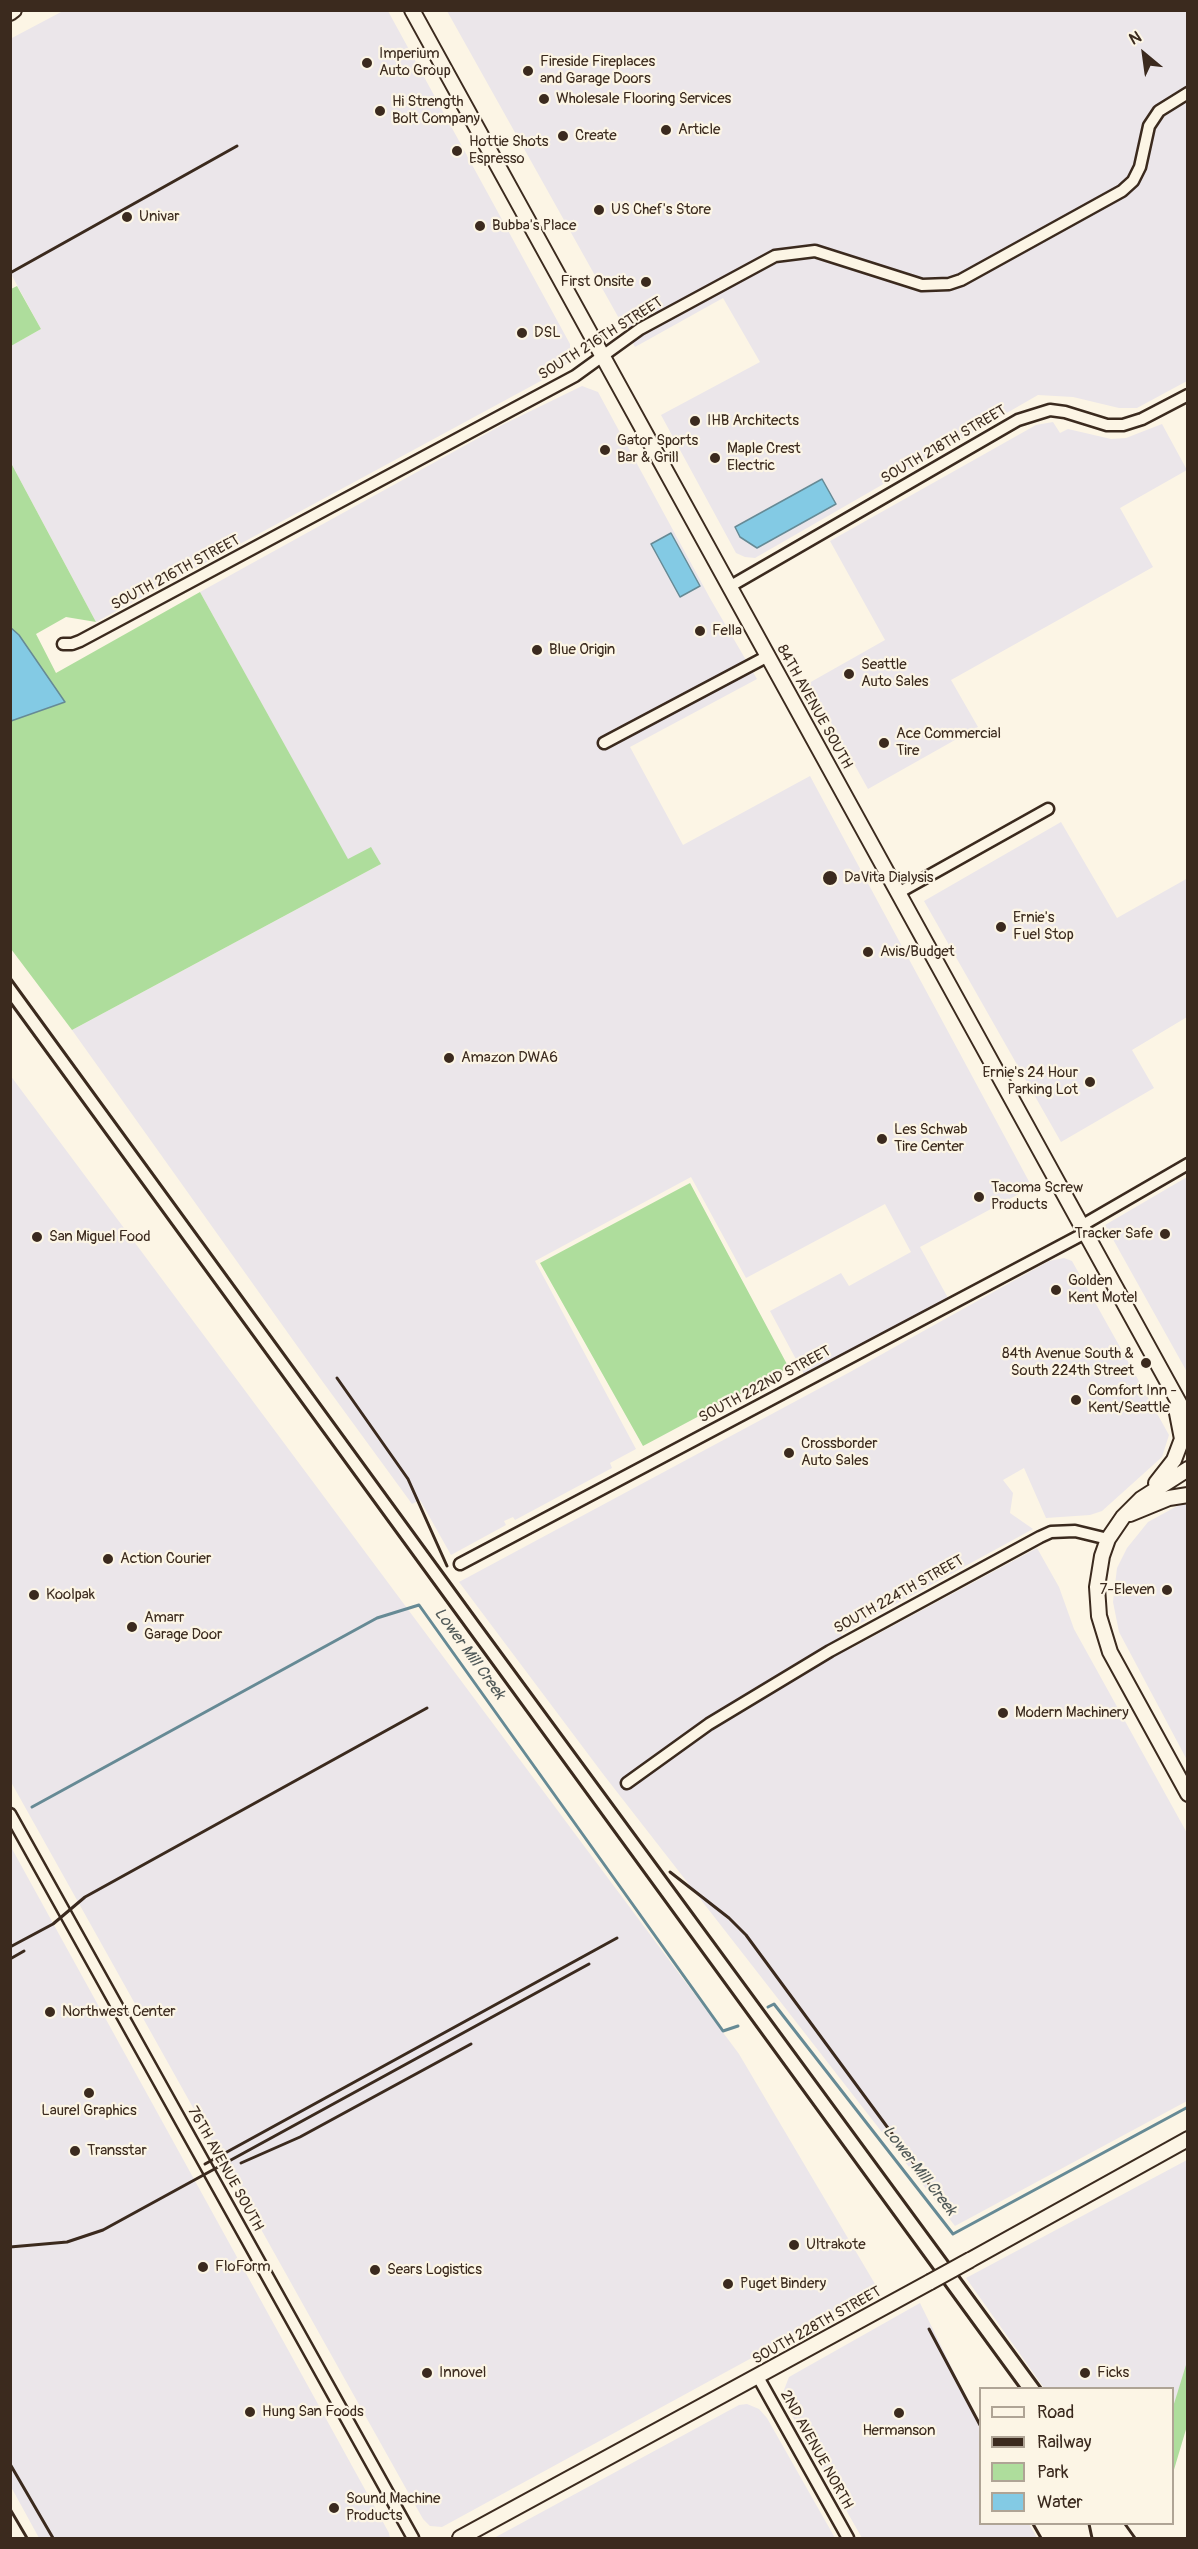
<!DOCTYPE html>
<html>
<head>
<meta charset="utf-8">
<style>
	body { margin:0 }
	#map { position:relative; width:1198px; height:2549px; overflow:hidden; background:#fcf5e5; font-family:Pangolin,sans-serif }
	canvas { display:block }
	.frame { position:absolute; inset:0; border:12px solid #3b2a1e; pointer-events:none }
	.legend { position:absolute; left:979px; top:2387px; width:195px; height:138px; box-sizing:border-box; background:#fcf5e5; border:2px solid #afa495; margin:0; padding:8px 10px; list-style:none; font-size:18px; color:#3b2a1e }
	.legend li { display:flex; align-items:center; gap:12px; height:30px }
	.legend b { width:30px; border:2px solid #afa495 }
	.north { position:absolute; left:1114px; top:24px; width:60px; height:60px; -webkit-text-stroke:4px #fcf5e5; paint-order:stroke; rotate:331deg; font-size:16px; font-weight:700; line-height:24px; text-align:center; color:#3b2a1e }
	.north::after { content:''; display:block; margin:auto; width:21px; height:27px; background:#3b2a1e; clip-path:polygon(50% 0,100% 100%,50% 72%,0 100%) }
</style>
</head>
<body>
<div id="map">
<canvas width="1198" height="2549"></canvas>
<div class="frame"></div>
<ul class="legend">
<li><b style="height:8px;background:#fcf5e5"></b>Road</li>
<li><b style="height:8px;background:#3b2a1e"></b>Railway</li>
<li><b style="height:16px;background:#aedd9c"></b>Park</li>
<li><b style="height:16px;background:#83cae4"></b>Water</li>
</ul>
<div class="north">N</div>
</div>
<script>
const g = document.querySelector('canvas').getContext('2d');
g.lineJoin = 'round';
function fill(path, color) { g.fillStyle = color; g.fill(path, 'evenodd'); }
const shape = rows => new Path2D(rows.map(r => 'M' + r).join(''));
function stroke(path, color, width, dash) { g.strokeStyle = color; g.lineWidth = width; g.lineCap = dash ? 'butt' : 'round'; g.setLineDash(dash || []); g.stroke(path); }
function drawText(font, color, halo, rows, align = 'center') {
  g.font = font + ' Pangolin,sans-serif'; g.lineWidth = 4.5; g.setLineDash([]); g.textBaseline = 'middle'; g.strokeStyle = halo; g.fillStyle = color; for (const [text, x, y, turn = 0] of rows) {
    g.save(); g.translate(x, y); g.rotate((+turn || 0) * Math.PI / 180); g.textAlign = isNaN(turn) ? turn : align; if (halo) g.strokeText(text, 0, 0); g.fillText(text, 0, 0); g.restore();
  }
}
fill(shape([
	[63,11,388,11,570,344,570,359,561,370,96,622,11,463,11,346,41,329,11,274,10,39],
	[447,11,1187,11,1187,381,1137,408,1119,408,1073,397,1038,395,755,558,745,557,736,553,661,415,760,362,723,298,635,347],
	[582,386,598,392,711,600,757,679,630,747,683,845,810,776,1032,1187,920,1247,948,1298,805,1376,770,1311,841,1273,849,1286,911,1252,885,1204,746,1278,691,1177,535,1261,636,1449,610,1463,612,1468,515,1520,513,1517,504,1521,506,1525,451,1555,420,1500,412,1504,320,1378,72,1030,381,864,348,860,200,592,502,425],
	[1053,422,1060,433,1068,429,1111,439,1126,438,1162,424,1187,470,1120,508,1153,567,951,680,978,727,868,789,809,683,885,640,830,541,1036,425],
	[1061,822,1117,918,1188,878,1187,1017,1132,1050,1154,1088,1061,1142,924,901],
	[10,1075,739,2054,878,2289,442,2527,430,2526,423,2519,11,1782],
	[1187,1177,1187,1372,1105,1225],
	[1064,1258,1072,1261,1169,1435,1162,1457,1102,1511,1090,1515,1046,1518,1024,1468,1003,1480,1013,1493,1010,1513,1033,1529,841,1634,850,1649,1037,1548,1059,1587,1074,1629,1187,1833,1187,2101,955,2226,603,1774,459,1582,850,1372,1049,1261],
	[1181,1504,1188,1504,1187,1760,1119,1632,1113,1602,1117,1568,1127,1548,1148,1522],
	[11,1847,389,2533,390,2538,39,2538,10,2485],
	[1187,2160,1187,2380,1173,2432,1172,2388,1044,2388,966,2278],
	[920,2303,980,2425,980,2524,1029,2524,1037,2538,862,2538,786,2405,784,2390,789,2377],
	[747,2404,759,2409,767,2418,835,2538,494,2538,739,2405]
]), '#ebe6ea');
fill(shape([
	[17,286,41,329,11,346,11,289],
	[11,463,96,622,66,617,36,634,56,673,200,592,348,859,371,847,381,864,72,1030,11,949],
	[690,1183,789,1368,643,1446,540,1263],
	[1186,2365,1187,2426,1173,2473,1173,2407]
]), '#aedd9c');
const water = shape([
	[822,479,836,504,757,548,740,537,735,527,822,479],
	[671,533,700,586,680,597,651,544,671,533],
	[10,627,19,635,65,702,11,721,10,627]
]);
fill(water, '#83cae4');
stroke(water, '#668a95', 1.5);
stroke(shape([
	[32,1807,377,1618,419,1605,723,2031,738,2026],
	[768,2007,774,2004,953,2234,1188,2107]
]), '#668a95', 3);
const minor = shape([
	[729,587,1018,420,1050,410,1065,412,1107,425,1123,425,1142,419,1188,395],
	[63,644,72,644,80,641,575,376,640,329,775,256,815,251,922,285,949,284,961,280,1122,191,1133,181,1140,167,1149,126,1159,111,1188,93],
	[604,743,768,656],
	[898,893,1048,809],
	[1081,1226,1188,1164],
	[460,1564,1085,1233],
	[627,1783,709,1724,830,1651,1040,1537,1051,1532,1075,1531,1108,1539],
	[10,1814,413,2538],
	[758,2377,848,2538]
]);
const major = shape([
	[412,10,1188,1419],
	[10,13,14,10],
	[1188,1469,1141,1499,1123,1517,1108,1539,1102,1556,1097,1587,1099,1616,1110,1652,1188,1794],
	[1156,1483,1174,1460,1182,1439,1176,1408],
	[1130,1514,1169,1498,1188,1495],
	[970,2260,1188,2139],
	[460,2538,930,2282]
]);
stroke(minor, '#3b2a1e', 15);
stroke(major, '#3b2a1e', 18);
stroke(minor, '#fcf5e5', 10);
stroke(major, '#fcf5e5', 14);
stroke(shape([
	[10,273,237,146],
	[10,978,478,1621,1041,2388],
	[10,1002,1020,2388],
	[337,1378,408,1479,447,1566],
	[670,1872,729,1918,746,1935,938,2196],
	[10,1947,53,1924,85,1897,427,1708],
	[10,1959,24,1951],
	[241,2163,300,2137,471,2044],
	[205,2164,617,1938],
	[10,2247,67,2242,103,2230,589,1964],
	[929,2329,980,2425],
	[10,2464,53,2538],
	[10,2509,27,2538],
	[1033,2524,1041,2538],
	[1089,2524,1092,2538],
	[1125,2524,1135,2538]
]), '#3b2a1e', 3);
const majorBridge = shape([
	[930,2282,970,2260]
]);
stroke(majorBridge, '#3b2a1e', 18, []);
stroke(majorBridge, '#fcf5e5', 14);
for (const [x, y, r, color] of [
	[367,63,6,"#3b2a1e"],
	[528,71,6,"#3b2a1e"],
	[544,99,6,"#3b2a1e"],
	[380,111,6,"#3b2a1e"],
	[666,130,6,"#3b2a1e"],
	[563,136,6,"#3b2a1e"],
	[457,151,6,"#3b2a1e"],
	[599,210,6,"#3b2a1e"],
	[127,217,6,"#3b2a1e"],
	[480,226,6,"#3b2a1e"],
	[646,282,6,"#3b2a1e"],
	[522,333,6,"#3b2a1e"],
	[695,421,6,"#3b2a1e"],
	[605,450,6,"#3b2a1e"],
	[715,458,6,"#3b2a1e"],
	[700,631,6,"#3b2a1e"],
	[537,650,6,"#3b2a1e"],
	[849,674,6,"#3b2a1e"],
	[884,743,6,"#3b2a1e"],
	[830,878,8,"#3b2a1e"],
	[1001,927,6,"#3b2a1e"],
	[868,952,6,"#3b2a1e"],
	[449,1058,6,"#3b2a1e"],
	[1090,1082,6,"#3b2a1e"],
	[882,1139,6,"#3b2a1e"],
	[979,1197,6,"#3b2a1e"],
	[1165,1234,6,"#3b2a1e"],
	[37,1237,6,"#3b2a1e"],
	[1056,1290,6,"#3b2a1e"],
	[1146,1363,6,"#3b2a1e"],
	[1076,1400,6,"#3b2a1e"],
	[789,1453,6,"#3b2a1e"],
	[108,1559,6,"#3b2a1e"],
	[1167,1590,6,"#3b2a1e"],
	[34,1595,6,"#3b2a1e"],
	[132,1627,6,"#3b2a1e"],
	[1003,1713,6,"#3b2a1e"],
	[50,2012,6,"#3b2a1e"],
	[89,2093,6,"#3b2a1e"],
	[75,2151,6,"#3b2a1e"],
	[794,2245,6,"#3b2a1e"],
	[203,2267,6,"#3b2a1e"],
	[375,2270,6,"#3b2a1e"],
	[728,2284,6,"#3b2a1e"],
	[427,2373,6,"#3b2a1e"],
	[1085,2373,6,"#3b2a1e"],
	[250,2412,6,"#3b2a1e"],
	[899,2413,6,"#3b2a1e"],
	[334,2508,6,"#3b2a1e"]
]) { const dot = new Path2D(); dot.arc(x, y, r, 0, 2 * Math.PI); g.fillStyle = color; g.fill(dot); stroke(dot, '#fcf5e5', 2); }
drawText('15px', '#3b2a1e', '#fcf5e5', [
	["Imperium",379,54],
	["Auto Group",379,71],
	["Fireside Fireplaces",540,62],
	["and Garage Doors",540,79],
	["Wholesale Flooring Services",556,99],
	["Hi Strength",392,102],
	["Bolt Company",392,119],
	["Article",678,130],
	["Create",575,136],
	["Hottie Shots",469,142],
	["Espresso",469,159],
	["US Chef's Store",611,210],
	["Univar",139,217],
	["Bubba's Place",492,226],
	["First Onsite",634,282,"right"],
	["DSL",534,333],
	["IHB Architects",707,421],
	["Gator Sports",617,441],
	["Bar & Grill",617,458],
	["Maple Crest",727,449],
	["Electric",727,466],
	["Fella",712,631],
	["Blue Origin",549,650],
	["Seattle",861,665],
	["Auto Sales",861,682],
	["Ace Commercial",896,734],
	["Tire",896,751],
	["DaVita Dialysis",844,878],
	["Ernie's",1013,918],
	["Fuel Stop",1013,935],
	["Avis/Budget",880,952],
	["Amazon DWA6",461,1058],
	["Ernie's 24 Hour",1078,1073,"right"],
	["Parking Lot",1078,1090,"right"],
	["Les Schwab",894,1130],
	["Tire Center",894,1147],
	["Tacoma Screw",991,1188],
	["Products",991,1205],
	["Tracker Safe",1153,1234,"right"],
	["San Miguel Food",49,1237],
	["Golden",1068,1281],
	["Kent Motel",1068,1298],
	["84th Avenue South &",1134,1354,"right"],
	["South 224th Street",1134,1371,"right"],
	["Comfort Inn -",1088,1391],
	["Kent/Seattle",1088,1408],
	["Crossborder",801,1444],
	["Auto Sales",801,1461],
	["Action Courier",120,1559],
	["7-Eleven",1155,1590,"right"],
	["Koolpak",46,1595],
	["Amarr",144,1618],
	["Garage Door",144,1635],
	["Modern Machinery",1015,1713],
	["Northwest Center",62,2012],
	["Laurel Graphics",89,2111,"center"],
	["Transstar",87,2151],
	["Ultrakote",806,2245],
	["FloForm",215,2267],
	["Sears Logistics",387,2270],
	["Puget Bindery",740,2284],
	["Innovel",439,2373],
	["Ficks",1097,2373],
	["Hung San Foods",262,2412],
	["Hermanson",899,2431,"center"],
	["Sound Machine",346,2499],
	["Products",346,2516]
], 'left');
drawText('15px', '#3b2a1e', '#fcf5e5', [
	["SOUTH 216TH STREET",601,339,-32],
	["SOUTH 218TH STREET",944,445,-30],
	["SOUTH 216TH STREET",176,573,-28],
	["84TH AVENUE SOUTH",814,707,61],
	["SOUTH 222ND STREET",765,1385,-28],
	["SOUTH 224TH STREET",899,1595,-29],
	["76TH AVENUE SOUTH",225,2169,61],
	["SOUTH 228TH STREET",817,2326,-29],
	["2ND AVENUE NORTH",816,2450,61]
]);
drawText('italic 16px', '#515a59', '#fcf5e5', [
	["Lower Mill Creek",469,1654,54],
	["Lower Mill Creek",919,2171,52]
]);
</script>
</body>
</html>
